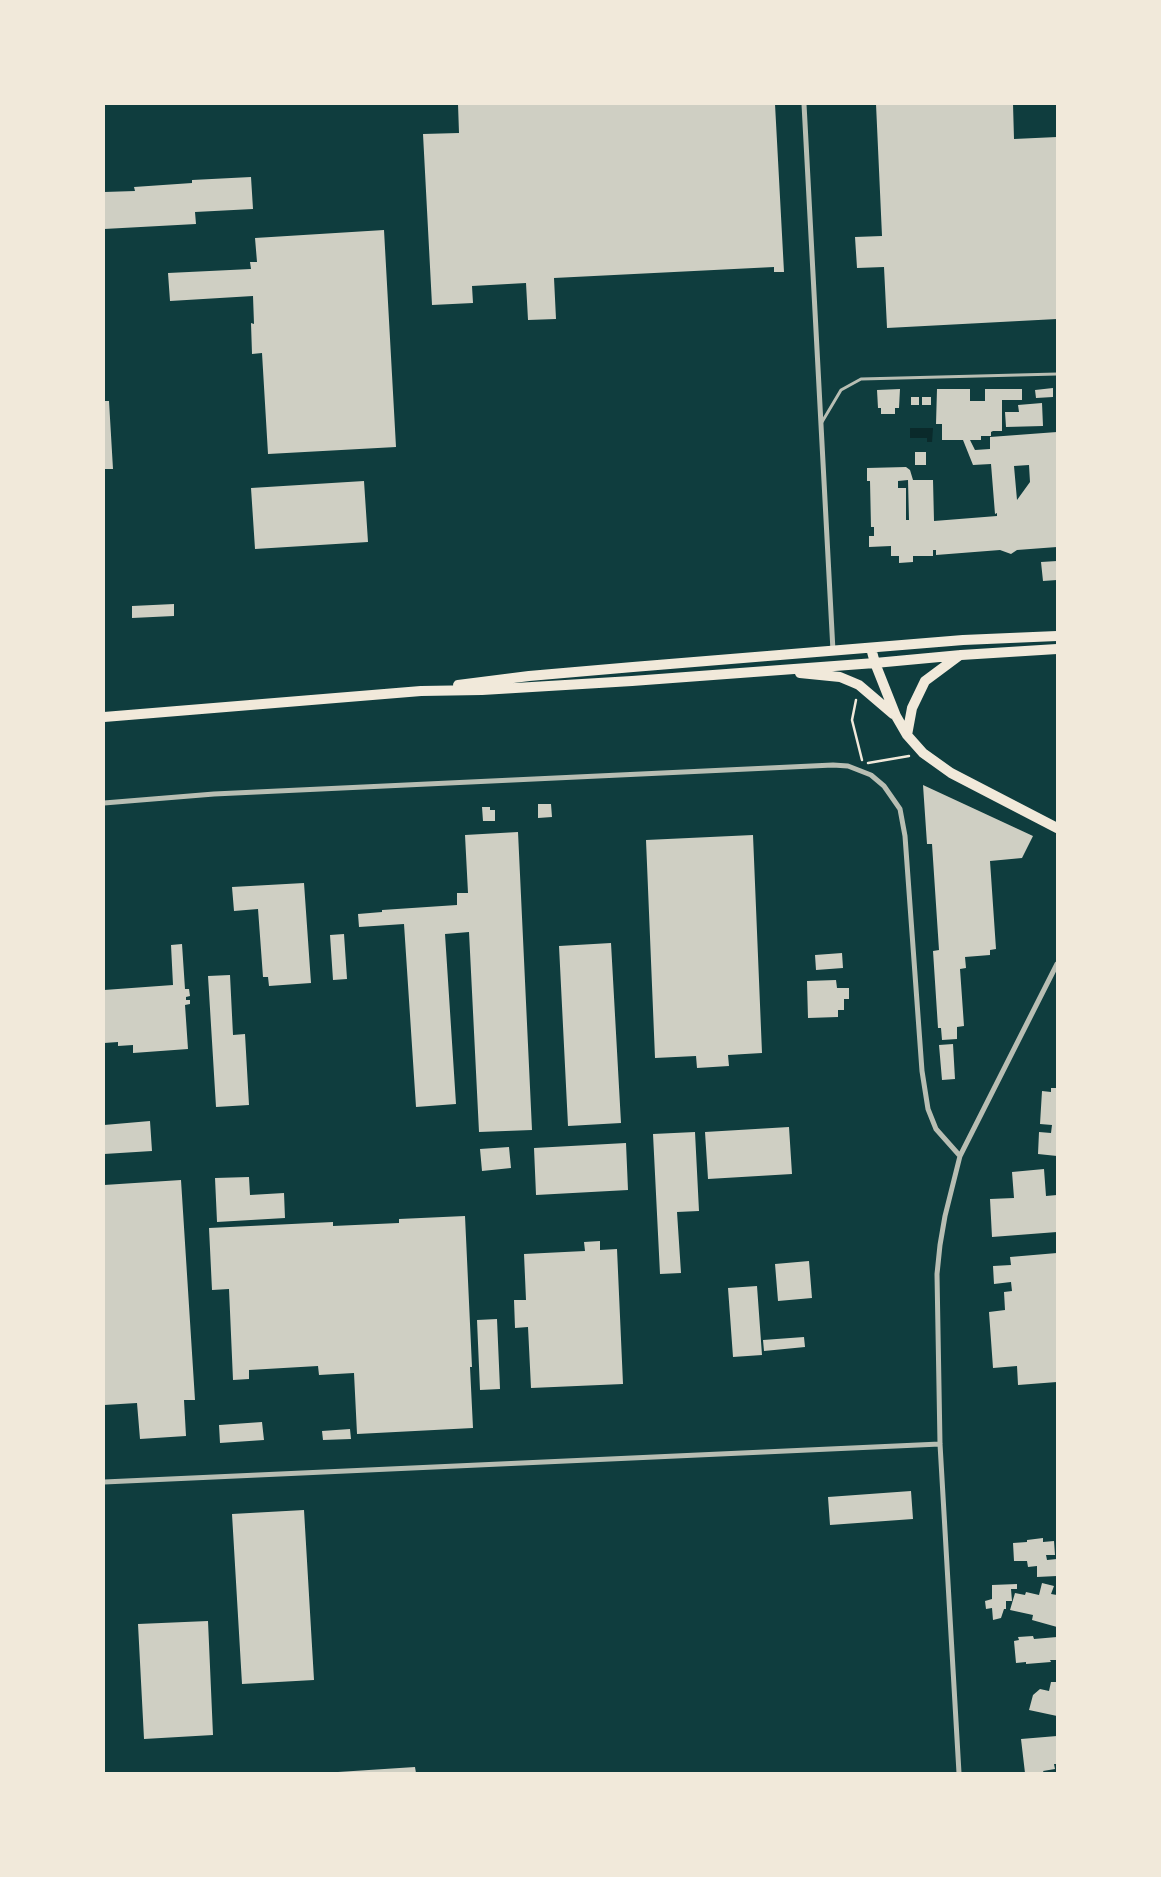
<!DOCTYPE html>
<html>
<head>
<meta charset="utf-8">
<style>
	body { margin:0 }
	#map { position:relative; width:1161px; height:1877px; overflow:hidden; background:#0f3d3e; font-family:"Archivo Narrow",sans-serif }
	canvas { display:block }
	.frame { position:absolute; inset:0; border:105px solid #f1e9da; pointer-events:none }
</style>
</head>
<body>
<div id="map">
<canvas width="1161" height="1877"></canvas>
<div class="frame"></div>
</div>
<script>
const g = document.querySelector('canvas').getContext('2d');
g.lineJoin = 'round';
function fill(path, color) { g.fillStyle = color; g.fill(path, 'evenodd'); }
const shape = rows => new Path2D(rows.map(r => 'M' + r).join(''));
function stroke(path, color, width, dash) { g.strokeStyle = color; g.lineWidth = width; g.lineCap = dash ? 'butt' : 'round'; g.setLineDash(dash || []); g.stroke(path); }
fill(shape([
	[910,428,933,428,932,442,927,442,927,438,910,438]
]), '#0a2a2b');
fill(shape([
	[458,104,775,104,784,272,774,272,774,267,554,278,556,319,528,320,526,283,472,286,473,303,432,305,423,134,459,133],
	[876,104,1013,104,1014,139,1057,137,1057,319,887,328,884,267,857,268,855,237,882,236],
	[251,177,253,209,195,212,196,224,104,229,104,192,135,191,134,187,192,183,192,180],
	[384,230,396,447,268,454,262,353,252,354,251,323,254,324,253,296,170,301,168,273,251,269,250,262,257,262,255,238],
	[1053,388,1053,397,1036,398,1035,390],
	[900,389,899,408,895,408,895,414,881,414,881,408,878,408,877,390],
	[937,389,970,389,970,401,985,401,985,389,1022,389,1022,400,1002,400,1002,431,993,431,991,432,991,436,981,436,981,440,970,440,975,450,990,449,990,437,1057,432,1057,547,1017,550,1011,554,1000,550,936,555,936,550,933,550,933,556,913,556,913,562,899,563,899,556,891,556,891,546,869,547,869,536,874,536,874,527,871,527,870,481,867,481,867,468,906,467,910,470,913,480,933,480,934,521,997,516,997,513,995,514,991,464,973,465,963,440,942,440,942,424,936,424],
	[1029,465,1030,482,1017,500,1014,466],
	[908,480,909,520,906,520,906,488,898,488,898,481],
	[911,397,919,397,919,405,911,405],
	[922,397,931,397,931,405,922,405],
	[104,401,109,401,113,469,104,469],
	[1042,403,1043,426,1006,427,1005,412,1019,412,1018,405],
	[915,452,926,452,926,465,915,465],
	[364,481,368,542,255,549,251,488],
	[1057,561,1057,580,1043,581,1041,562],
	[174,604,174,616,132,618,132,606],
	[923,785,1033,836,1022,858,990,861,996,949,990,950,990,955,965,957,966,968,960,969,964,1026,957,1027,957,1039,942,1040,941,1028,938,1028,933,951,939,950,932,844,927,844],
	[538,804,551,804,552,817,538,818],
	[482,807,490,807,490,810,495,810,495,821,483,821],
	[518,832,532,1130,479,1132,469,932,445,934,456,1104,416,1107,404,924,359,927,358,914,382,912,382,910,457,905,457,893,468,893,465,835],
	[753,835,762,1053,728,1055,729,1066,697,1068,696,1056,655,1058,646,840],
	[304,883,311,983,269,986,268,977,263,977,258,909,234,911,232,887],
	[344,934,347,979,333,980,330,935],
	[611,943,621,1123,568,1126,559,946],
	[182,944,185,989,189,989,190,996,186,997,186,1000,190,1000,190,1004,185,1005,188,1049,133,1053,133,1045,118,1046,118,1042,104,1043,104,990,173,985,171,945],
	[842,953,843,968,816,970,815,955],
	[230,975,233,1035,245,1034,249,1105,216,1107,208,976],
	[836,980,837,988,849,988,849,999,844,999,844,1010,838,1010,838,1017,808,1018,807,981],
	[953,1044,955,1079,942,1080,939,1045],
	[1051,1088,1057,1088,1057,1156,1038,1154,1039,1132,1051,1133,1052,1125,1040,1124,1042,1091,1051,1092],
	[150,1121,152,1151,104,1154,104,1125],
	[789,1127,792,1174,708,1179,705,1132],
	[695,1132,699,1211,677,1212,681,1273,660,1274,653,1134],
	[626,1143,628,1190,536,1195,534,1148],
	[509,1147,511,1168,482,1171,480,1149],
	[1044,1169,1046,1196,1057,1195,1057,1232,992,1237,990,1199,1014,1198,1012,1172],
	[249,1177,250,1195,284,1193,285,1218,217,1222,215,1178],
	[181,1180,195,1400,184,1400,186,1436,140,1439,137,1403,104,1405,104,1185],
	[465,1216,472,1367,470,1367,473,1428,357,1434,354,1373,319,1375,318,1366,249,1370,249,1379,233,1380,229,1289,212,1290,209,1228,333,1222,333,1226,399,1223,399,1219],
	[600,1241,600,1250,617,1249,623,1384,531,1388,528,1327,515,1328,514,1300,526,1300,524,1254,585,1251,584,1242],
	[1057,1253,1057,1382,1018,1385,1017,1366,993,1368,989,1312,1005,1310,1004,1292,1012,1291,1011,1282,994,1284,993,1266,1011,1265,1010,1257],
	[809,1261,812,1298,778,1301,775,1264],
	[757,1286,762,1355,733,1357,728,1288],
	[497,1319,500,1389,480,1390,477,1320],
	[804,1337,805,1347,764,1351,763,1340],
	[262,1422,264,1440,220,1443,219,1425],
	[350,1429,351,1439,323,1440,322,1431],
	[911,1491,913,1519,830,1525,828,1497],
	[304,1510,314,1680,242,1684,232,1514],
	[1043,1538,1043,1542,1054,1541,1055,1555,1046,1555,1047,1560,1057,1559,1057,1576,1037,1577,1037,1566,1028,1567,1027,1561,1014,1561,1013,1543,1027,1542,1027,1540],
	[1042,1583,1054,1586,1051,1594,1057,1595,1057,1627,1032,1620,1033,1615,1010,1610,1015,1593,1025,1595,1026,1592,1039,1595],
	[1017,1584,1017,1589,1011,1589,1012,1601,1006,1601,1006,1609,1004,1609,1001,1618,993,1620,992,1608,986,1609,985,1601,992,1599,992,1585],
	[208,1621,213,1735,144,1739,138,1624],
	[1033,1636,1034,1639,1057,1637,1057,1660,1050,1660,1051,1662,1026,1664,1026,1662,1016,1663,1014,1641,1019,1640,1018,1637],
	[1051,1682,1057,1682,1057,1716,1029,1710,1033,1695,1040,1689,1049,1691],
	[1057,1736,1057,1764,1054,1764,1055,1769,1043,1771,1044,1773,1025,1773,1021,1739],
	[415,1767,416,1773,338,1773,338,1772]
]), '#cfcfc3');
stroke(shape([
	[856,700,852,720,862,760],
	[868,763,909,756]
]), '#f1e9da', 2.5);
stroke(shape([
	[822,422,841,390,861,379,1057,374]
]), '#b8beb3', 3);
stroke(shape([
	[804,104,833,651],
	[104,803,214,794,833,765,848,766,871,775,884,786,900,809,905,836,922,1071,928,1109,936,1129,960,1156],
	[104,1482,940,1444],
	[959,1773,940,1444,937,1274,940,1245,945,1216,960,1156,1057,964]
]), '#b8beb3', 5);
stroke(shape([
	[871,648,875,663,896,716,907,735,923,753,951,773,1057,828],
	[800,673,840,677,852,682,859,685,893,714],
	[458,685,529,676,633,667,963,640,1057,636],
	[104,717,421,691,482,690,632,681,875,663,961,655,1057,649],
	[907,735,912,708,925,681,960,655]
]), '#f1e9da', 10);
</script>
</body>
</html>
